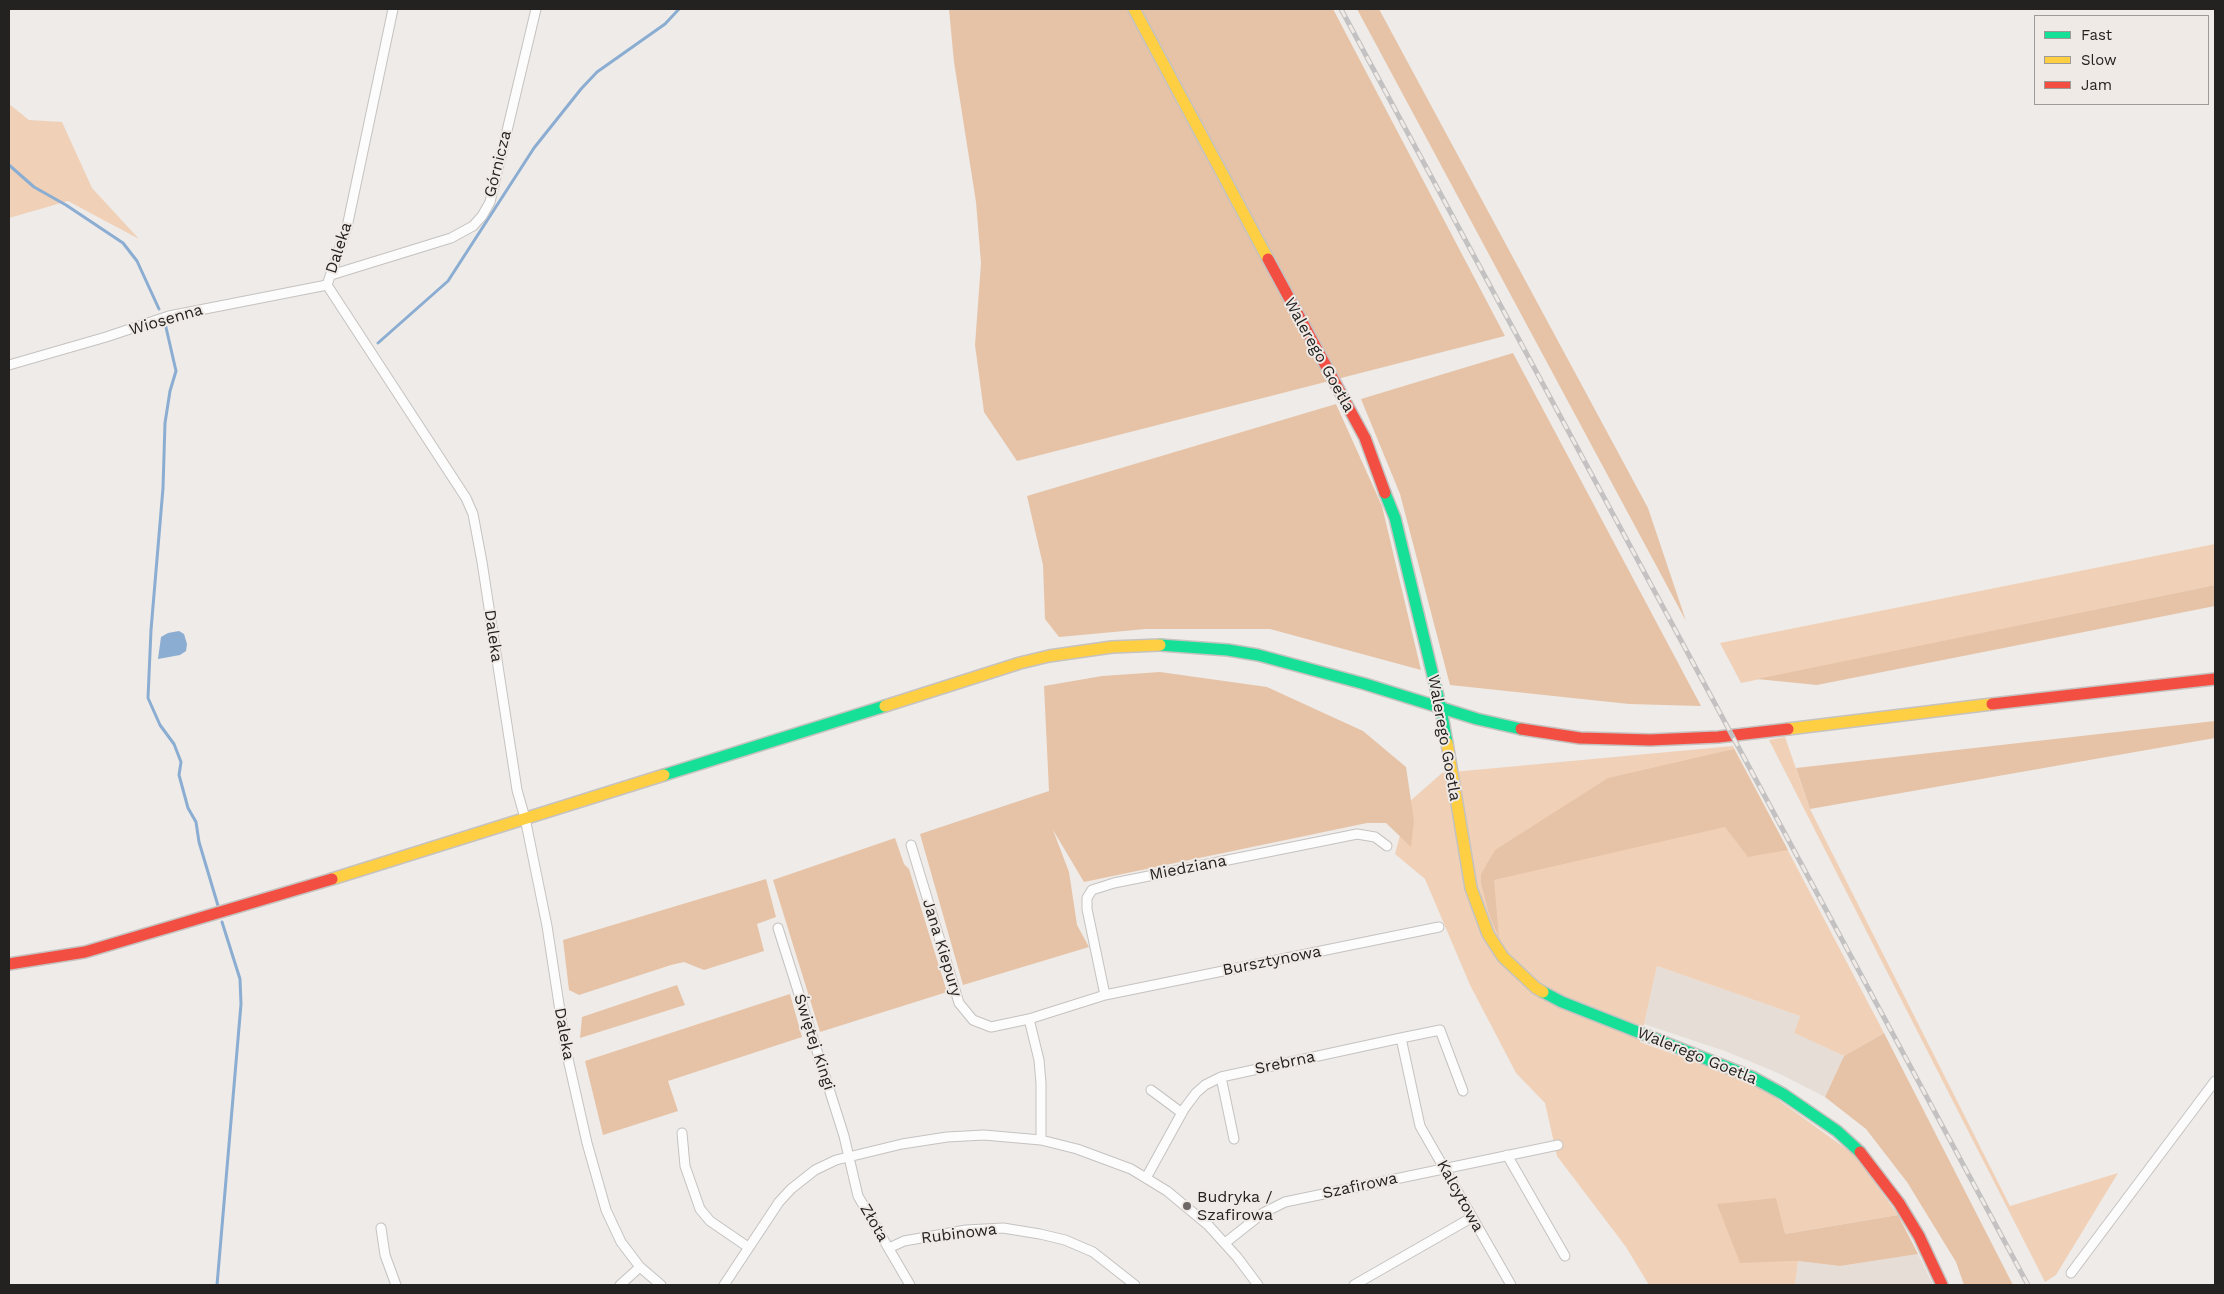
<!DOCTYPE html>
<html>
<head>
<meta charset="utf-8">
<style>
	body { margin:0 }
	#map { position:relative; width:2224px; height:1294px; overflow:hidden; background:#eeebe8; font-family:"Work Sans",sans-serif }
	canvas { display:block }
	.frame { position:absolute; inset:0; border:10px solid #242221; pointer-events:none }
	.legend { position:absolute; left:2034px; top:15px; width:175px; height:90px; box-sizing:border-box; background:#f0eae6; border:1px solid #9e9a97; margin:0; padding:6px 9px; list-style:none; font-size:15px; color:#242221 }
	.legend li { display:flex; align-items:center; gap:10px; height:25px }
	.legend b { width:25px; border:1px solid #9e9a97 }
</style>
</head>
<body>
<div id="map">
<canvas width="2224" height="1294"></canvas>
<div class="frame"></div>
<ul class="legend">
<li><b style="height:6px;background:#16e098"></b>Fast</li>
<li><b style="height:6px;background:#ffcf43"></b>Slow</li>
<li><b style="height:6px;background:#f24e42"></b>Jam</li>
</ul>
</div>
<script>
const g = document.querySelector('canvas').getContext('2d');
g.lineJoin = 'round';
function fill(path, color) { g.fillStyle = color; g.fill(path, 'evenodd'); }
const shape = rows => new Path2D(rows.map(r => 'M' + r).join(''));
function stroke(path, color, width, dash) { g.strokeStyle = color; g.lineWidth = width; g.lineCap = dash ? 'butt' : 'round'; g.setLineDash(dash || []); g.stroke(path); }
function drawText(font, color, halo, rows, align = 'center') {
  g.font = font + ' "Work Sans",sans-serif'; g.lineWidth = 4; g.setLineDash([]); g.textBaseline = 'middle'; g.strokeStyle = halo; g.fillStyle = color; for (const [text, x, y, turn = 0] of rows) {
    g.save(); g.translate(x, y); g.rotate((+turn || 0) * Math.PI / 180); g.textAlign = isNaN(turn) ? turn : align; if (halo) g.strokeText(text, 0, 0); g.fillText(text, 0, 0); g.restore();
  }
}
fill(shape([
	[1657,966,1800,1016,1794,1033,1844,1056,1825,1097,1778,1073,1725,1051,1644,1024],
	[1918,1254,1933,1285,1795,1285,1798,1261,1840,1266]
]), '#e5ddd6');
fill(shape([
	[9,104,29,120,62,122,92,188,139,239,68,201,9,218],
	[2215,544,2215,585,1741,683,1720,643],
	[1785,737,1810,809,2010,1206,2118,1173,2056,1275,2045,1282,1769,740],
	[1733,746,1884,1033,1844,1056,1794,1033,1800,1016,1657,966,1640,1042,1758,1085,1856,1156,1898,1215,1785,1234,1718,1204,1740,1262,1798,1261,1795,1285,1649,1285,1626,1247,1557,1156,1545,1103,1516,1073,1470,985,1425,879,1395,854,1409,802,1442,773]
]), '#f0d1b8');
fill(shape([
	[949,9,1333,9,1505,336,1017,461,984,412,975,345,981,263,976,202,954,62],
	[1357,9,1379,9,1648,508,1686,621],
	[1513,353,1701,706,1629,704,1450,685,1400,494,1361,399],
	[1336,404,1382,506,1421,670,1270,629,1146,629,1059,637,1045,619,1043,565,1027,496],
	[2215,585,2215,606,1817,685,1757,679],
	[1160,672,1267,687,1363,731,1406,767,1414,821,1411,847,1386,823,1367,823,1084,882,1053,830,1069,872,1077,925,1089,947,963,985,920,834,1049,791,1044,686,1102,676],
	[2215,721,2215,738,1810,809,1796,768],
	[1734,749,1788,850,1748,857,1725,827,1494,880,1499,938,1489,914,1481,883,1481,874,1495,850,1608,778],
	[895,838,904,864,909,869,947,992,820,1032,773,880],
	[766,879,776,917,757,924,764,951,704,970,684,962,671,965,579,995,569,990,563,940],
	[677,985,685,1005,580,1038,582,1017],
	[790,994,802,1037,668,1081,678,1111,603,1135,585,1061],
	[1884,1033,2013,1285,1964,1285,1956,1262,1907,1182,1866,1129,1825,1097,1844,1056],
	[1776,1198,1785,1234,1898,1215,1918,1254,1840,1266,1798,1261,1740,1263,1717,1204]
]), '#e6c3a7');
fill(shape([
	[179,631,184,634,187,644,186,651,180,655,158,659,161,637,168,633]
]), '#8badd2');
stroke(shape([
	[9,165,34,187,66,205,123,243,137,261,159,309],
	[165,323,176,371,170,391,165,423,163,488,151,630,148,698,160,725,174,744,181,762,179,775,188,808,196,822,199,842,219,909],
	[378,343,448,281,534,148,581,89,597,72,665,24,679,9],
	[217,1285,241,1004,240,979,222,922]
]), '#8badd2', 3);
const street = shape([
	[393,9,347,227,327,285,466,498,473,514,482,562,517,790,525,818,547,926,566,1050,587,1143,606,1210,621,1242,640,1267,661,1285],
	[331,275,451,238,473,226,482,216,490,202,536,9],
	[9,365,106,337,169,316,327,285],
	[911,845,959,1003,973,1020,991,1027,1029,1019,1105,995,1439,927],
	[778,928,844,1136,858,1196,910,1285],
	[1105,995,1087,909,1087,898,1092,890,1114,883,1357,834,1375,837,1387,846],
	[1029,1019,1039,1060,1041,1083,1041,1140],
	[1401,1038,1440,1030,1463,1091],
	[1221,1077,1234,1139],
	[1151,1090,1182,1113],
	[682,1133,685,1166,700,1209,710,1221,748,1247],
	[1507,1155,1565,1256],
	[1146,1178,1184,1109,1196,1093,1205,1085,1221,1077,1401,1038,1420,1126,1511,1285],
	[381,1228,385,1255,396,1285],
	[1225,1243,1263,1213,1285,1202,1558,1145],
	[889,1248,904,1241,966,1230,1003,1228,1040,1234,1065,1240,1093,1252,1135,1285],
	[2071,1273,2215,1081],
	[620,1285,640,1267],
	[724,1285,779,1202,791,1189,815,1170,836,1160,902,1144,947,1137,984,1135,1041,1140,1077,1149,1131,1169,1167,1191,1208,1225,1237,1257,1258,1285],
	[1354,1285,1471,1218]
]);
const fast = shape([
	[1385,493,1395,518,1441,709,1447,743],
	[1160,645,1228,650,1258,655,1365,684,1477,719,1521,729],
	[664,775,885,706],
	[1543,992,1562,1002,1752,1077,1783,1094,1837,1131,1860,1152]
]);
const slow = shape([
	[1134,9,1268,259],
	[885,706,1020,663,1049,656,1112,647,1160,645],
	[1788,729,1992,704],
	[1447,743,1471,888,1488,934,1503,957,1536,988,1543,992],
	[332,879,664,775]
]);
const jam = shape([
	[1268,259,1365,438,1385,493],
	[1992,704,2215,679],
	[1521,729,1580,738,1650,740,1718,737,1788,729],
	[9,964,85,952,332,879],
	[1860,1152,1899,1203,1919,1236,1942,1285]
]);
stroke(street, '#c5c2c0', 11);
stroke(fast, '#c5c2c0', 14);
stroke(slow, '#c5c2c0', 14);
stroke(jam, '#c5c2c0', 14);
stroke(street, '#fcfcfc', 9);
stroke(fast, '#16e098', 11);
stroke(slow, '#ffcf43', 11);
stroke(jam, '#f24e42', 11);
const rail = shape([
	[1341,9,2028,1285]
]);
stroke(rail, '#c3c1c1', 5);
stroke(rail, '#f0eae6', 3, [9]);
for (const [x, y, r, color] of [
	[1187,1206,5,"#6b6867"]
]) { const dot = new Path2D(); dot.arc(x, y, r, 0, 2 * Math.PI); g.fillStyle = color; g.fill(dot); stroke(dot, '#f0eae6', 2); }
drawText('16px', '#242221', '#f0eae6', [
	["Górnicza",498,164,-76],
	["Daleka",339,248,-72],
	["Wiosenna",166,320,-16],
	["Walerego Goetla",1319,355,61],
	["Daleka",493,636,82],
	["Walerego Goetla",1444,738,80],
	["Miedziana",1188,868,-11],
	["Jana Kiepury",942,948,73],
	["Bursztynowa",1272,961,-11],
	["Daleka",564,1034,80],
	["Świętej Kingi",814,1042,72],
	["Walerego Goetla",1697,1056,22],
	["Srebrna",1285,1063,-12],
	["Szafirowa",1360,1186,-12],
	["Kalcytowa",1460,1196,61],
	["Złota",874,1223,60],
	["Rubinowa",959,1234,-7]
]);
drawText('16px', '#242221', '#f0eae6', [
	["Budryka /",1197,1197],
	["Szafirowa",1197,1215]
], 'left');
</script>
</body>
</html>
